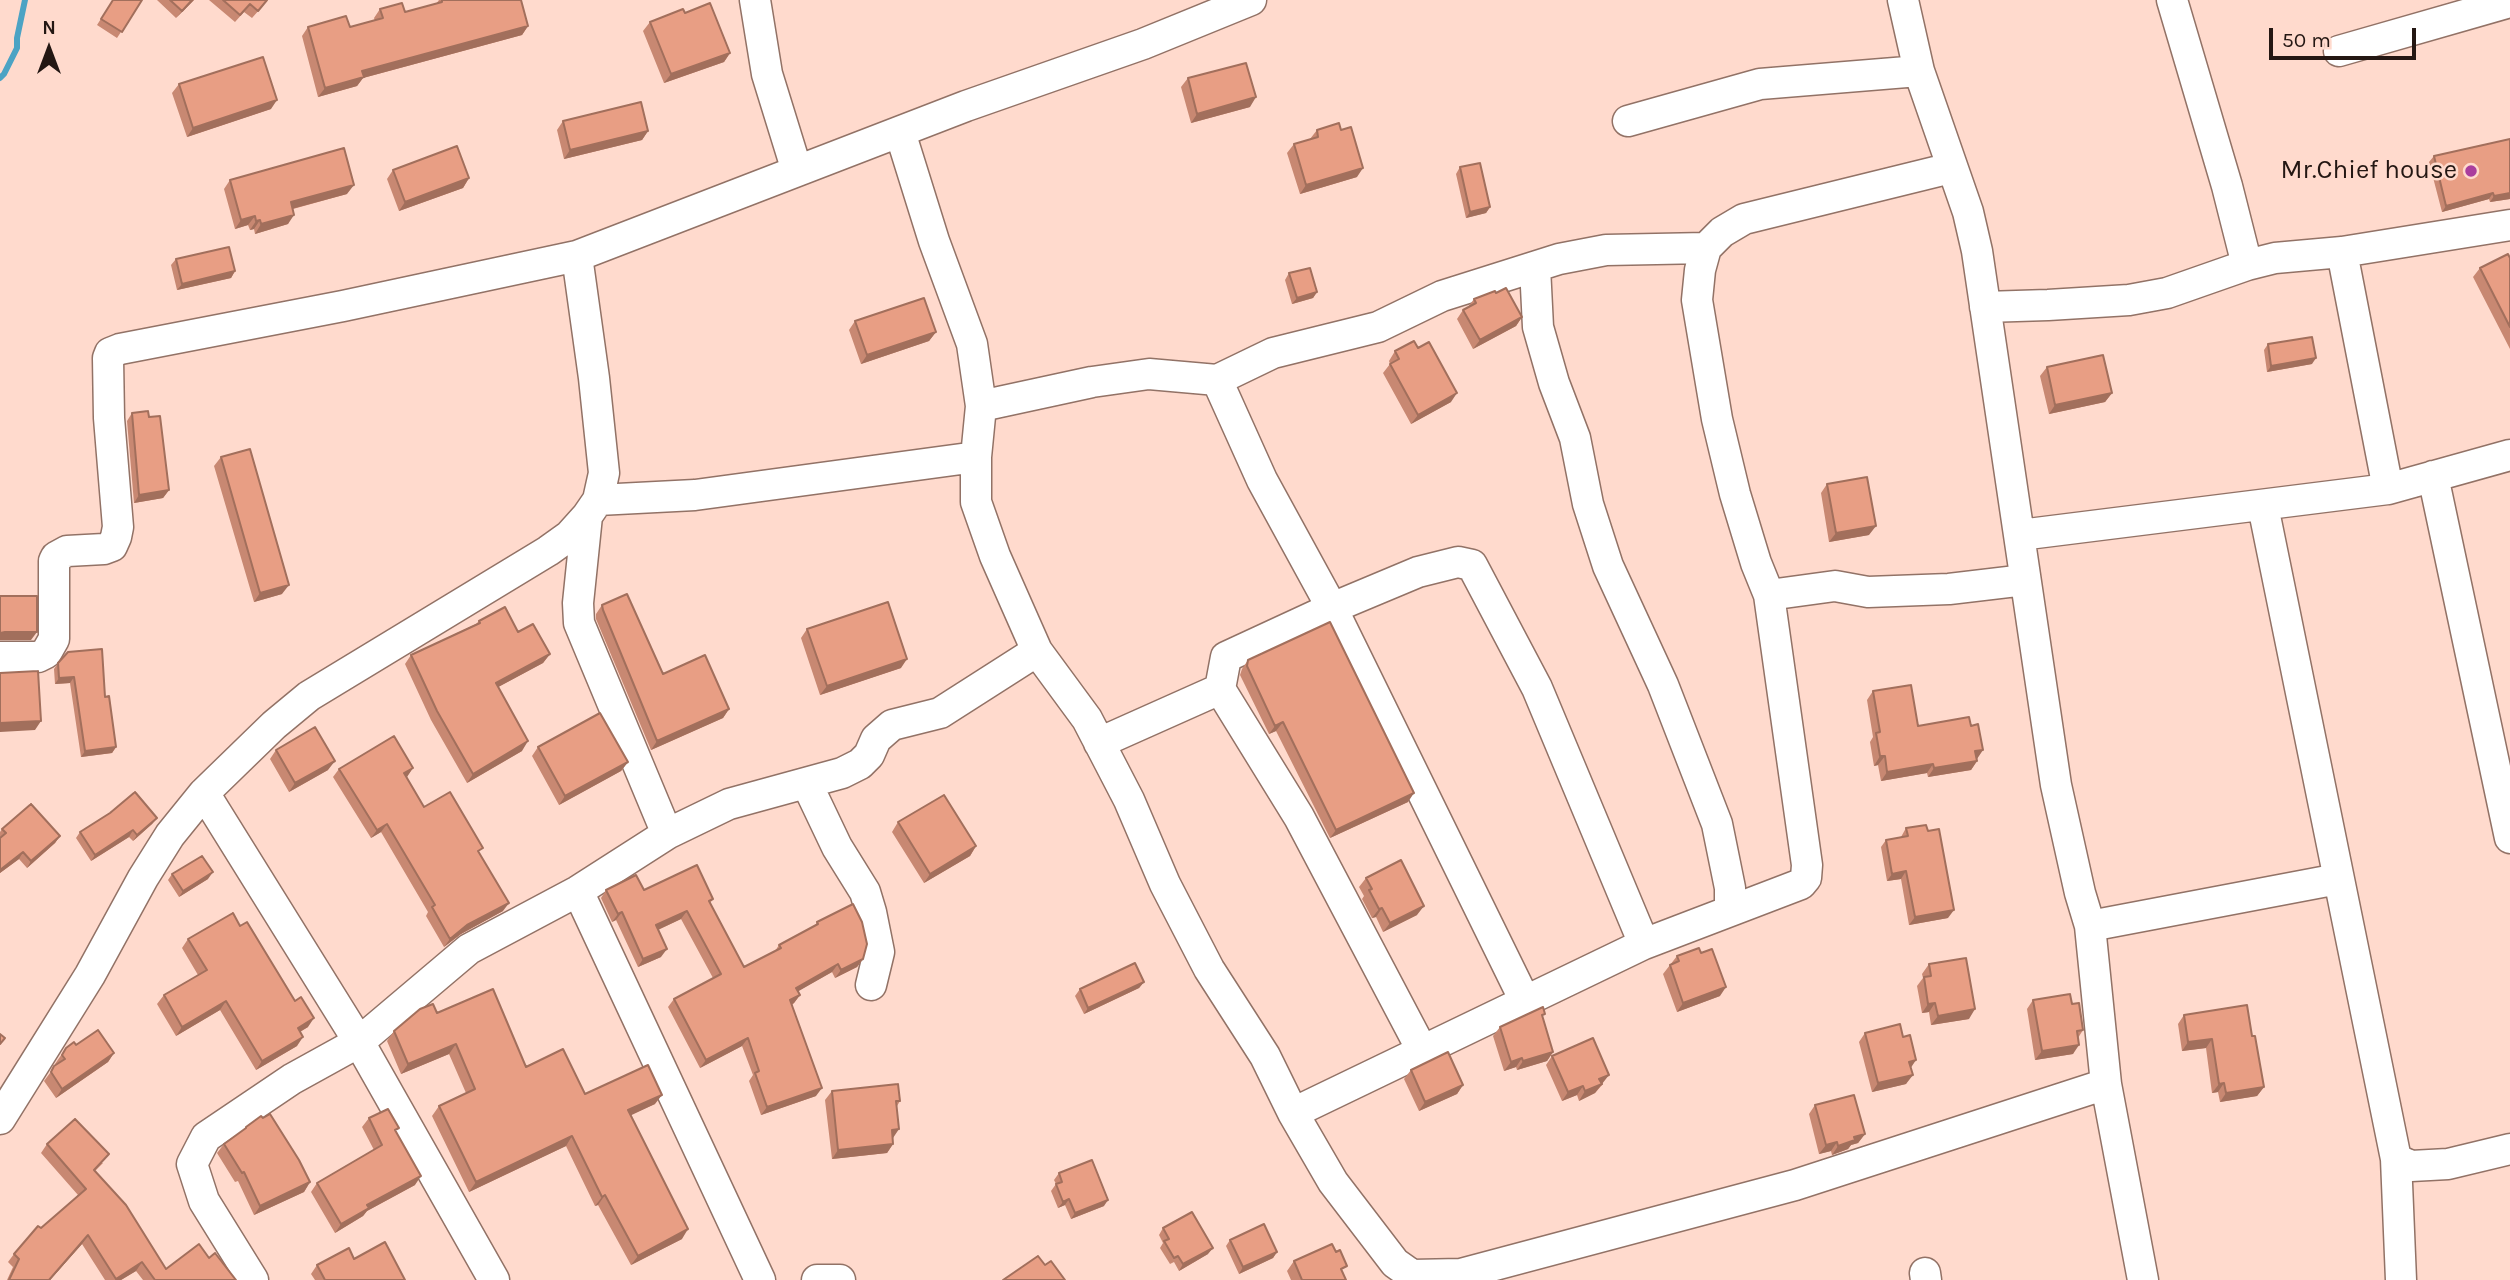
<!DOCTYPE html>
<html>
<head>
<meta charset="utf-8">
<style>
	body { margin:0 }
	#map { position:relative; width:2510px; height:1280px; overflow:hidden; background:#ffdacd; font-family:Karla,sans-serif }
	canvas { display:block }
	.north { position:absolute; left:14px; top:14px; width:70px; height:70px; -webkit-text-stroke:5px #ffdacd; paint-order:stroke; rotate:0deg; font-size:19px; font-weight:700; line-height:28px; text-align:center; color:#241713 }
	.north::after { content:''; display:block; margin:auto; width:24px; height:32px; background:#241713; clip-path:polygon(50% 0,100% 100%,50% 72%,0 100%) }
	.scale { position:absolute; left:2269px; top:28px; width:147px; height:32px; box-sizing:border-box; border:4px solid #241713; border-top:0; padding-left:9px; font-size:21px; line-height:24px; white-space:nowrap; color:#241713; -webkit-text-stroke:5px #ffdacd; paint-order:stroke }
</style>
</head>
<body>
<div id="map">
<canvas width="2510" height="1280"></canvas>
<div class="north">N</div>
<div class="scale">50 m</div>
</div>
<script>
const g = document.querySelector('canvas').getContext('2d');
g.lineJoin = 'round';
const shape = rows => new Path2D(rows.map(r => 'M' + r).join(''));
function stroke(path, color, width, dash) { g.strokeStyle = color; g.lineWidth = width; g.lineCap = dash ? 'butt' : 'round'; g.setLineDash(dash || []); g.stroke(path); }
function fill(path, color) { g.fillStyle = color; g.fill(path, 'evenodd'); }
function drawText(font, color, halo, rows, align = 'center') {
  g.font = font + ' Karla,sans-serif'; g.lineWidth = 5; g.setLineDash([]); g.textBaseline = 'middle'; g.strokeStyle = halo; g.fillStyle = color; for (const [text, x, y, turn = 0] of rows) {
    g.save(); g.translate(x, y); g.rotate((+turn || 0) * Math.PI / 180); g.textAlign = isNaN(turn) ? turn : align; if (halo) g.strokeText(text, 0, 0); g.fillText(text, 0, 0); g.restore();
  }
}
stroke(shape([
	[0,78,4,74,17,48,17,38,25,0]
]), '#4ca3c4', 6);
const minor = shape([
	[755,0,767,74,797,171],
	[1903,0,1919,71,1968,212,1977,251,2056,785,2080,893,2090,926,2106,1084,2143,1280],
	[2172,0,2227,186,2247,265,2275,258,2342,252,2510,225],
	[2339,51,2510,2],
	[1628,121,1760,84,1919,71],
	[900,132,934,241,972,344,981,406,976,457,976,502,995,556,1037,651,1087,719,1129,800,1165,884,1209,969,1265,1056,1293,1113,1333,1182,1395,1263,1412,1275,1461,1274,1795,1185,2106,1084],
	[1951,168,1744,219,1722,232,1706,248,1700,270,1697,300,1717,419,1735,494,1756,563,1769,595,1835,586,1868,592,1949,589,2025,580],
	[2342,252,2388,489],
	[1535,267,1538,327,1554,383,1575,438,1588,504,1608,566,1663,685,1717,824,1730,888,1730,911],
	[1985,307,2048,305,2129,300,2167,293,2247,265],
	[1217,380,1262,480,1332,608,1526,1003],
	[981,406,1092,382,1149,374,1217,380,1273,353,1378,327,1442,296,1559,259,1606,250,1706,248],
	[2433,476,2510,838],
	[598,500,695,495,976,457],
	[2263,506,2396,1159,2401,1280],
	[2020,535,2388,489,2510,455],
	[0,657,38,657,46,653,54,639,54,561,56,557,67,551,104,549,112,546,116,537,118,527,109,418,108,358,110,353,120,349,343,306,577,256],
	[1220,689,1226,657,1332,608,1418,572,1458,562,1472,565,1537,688,1644,944],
	[1099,743,1220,689,1299,817,1423,1052],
	[807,784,837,847,865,892,871,912,879,952,871,985],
	[204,793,359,1042,494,1280],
	[667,834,729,804,842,773,860,764,869,755,876,739,892,725,940,713,1037,651],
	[578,891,760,1280],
	[2090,926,2338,879],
	[1293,1113,1644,944,1801,884,1806,878,1807,865,1769,595],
	[0,1119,90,975,143,878,170,835,204,793,274,725,309,696,548,551,569,536,587,516,598,500,604,473,594,378,577,256,966,106,1143,44,1251,0],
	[2396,1159,2411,1166,2448,1164,2510,1149],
	[1925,1273,1926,1280],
	[253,1280,204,1201,192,1164,206,1137,292,1079,359,1042,469,949,578,891,667,834,579,623,578,603,587,516],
	[817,1280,840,1280]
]);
stroke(minor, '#927266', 33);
stroke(minor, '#fff', 30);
fill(shape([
	[113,0,142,0,117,38,97,25],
	[157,0,194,0,176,18],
	[209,0,268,0,252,18,244,12,235,22],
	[439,0,521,0,528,26,522,35,363,78,357,86,318,97,302,36,308,27,350,27,375,21,374,18,380,9,405,12,436,4],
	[685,13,730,53,724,62,664,83,643,31,650,22],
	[1188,78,1250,107,1191,123,1181,87],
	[179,84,271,109,187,137,172,93],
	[563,121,648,131,642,140,564,159,557,130],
	[1317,130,1357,177,1300,194,1287,153,1294,144,1310,139],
	[2510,139,2510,199,2490,202,2489,199,2442,212,2429,162,2434,156],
	[1460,167,1490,207,1486,213,1466,218,1456,174],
	[393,170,469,178,463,188,399,211,387,179],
	[230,180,347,194,293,209,288,224,255,234,254,229,250,230,248,225,235,229,224,189],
	[2510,258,2510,349,2473,277,2480,268],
	[176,259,235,271,231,278,177,290,171,265],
	[1289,273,1317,292,1313,298,1292,304,1285,280],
	[1496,293,1522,317,1516,326,1473,349,1457,319,1463,310,1468,307,1474,299],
	[855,321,936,332,929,341,861,364,849,330],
	[2268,344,2312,364,2267,372,2264,350],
	[1395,351,1451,402,1411,424,1383,373,1390,364,1389,361],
	[2047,367,2112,393,2105,402,2049,414,2040,376],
	[132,413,149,417,169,490,163,498,134,503,127,421],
	[221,457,282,594,254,602,214,466],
	[1827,484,1869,535,1829,542,1821,493],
	[602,605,663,674,729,709,723,718,651,750,596,619,596,614],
	[479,621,518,632,550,654,543,663,498,687,522,751,467,783,431,720,405,664,411,655,476,624],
	[807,629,901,668,820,695,801,638],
	[1248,660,1408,802,1330,838,1276,731,1269,734,1240,675,1242,669],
	[58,663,105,697,116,747,112,753,81,757,70,683,55,684,54,669],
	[1873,691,1918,726,1977,759,1977,761,1971,770,1928,777,1927,773,1881,781,1878,765,1874,766,1870,742,1873,737,1867,700],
	[538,747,628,762,621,771,559,805,532,756],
	[276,750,328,770,289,792,270,759],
	[413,768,406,777,424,807,479,853,503,911,461,934,444,947,426,916,428,912,381,832,371,838,333,777,339,769],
	[157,818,152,824,133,841,129,837,91,861,76,838,80,832],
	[898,822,976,846,970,856,924,883,892,832],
	[1906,828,1948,918,1909,925,1901,879,1887,881,1881,847,1886,840,1901,837],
	[2,829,60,836,55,843,27,868,19,859,0,873,0,832],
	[172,874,208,879,179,897,168,880],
	[1366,878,1417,915,1383,932,1376,917,1372,918,1362,899,1364,896,1359,887],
	[606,890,644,890,713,899,710,903,744,967,775,951,779,945,815,926,817,922,863,959,857,967,835,978,832,972,798,991,800,995,794,1003,792,1005,816,1096,761,1115,749,1081,753,1075,742,1046,700,1068,668,1007,674,999,713,978,681,919,658,930,661,957,638,967,616,920,612,922,601,898],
	[240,926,308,1027,300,1032,297,1046,256,1070,220,1010,176,1036,157,1004,164,995,198,975,182,948,188,939],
	[1701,953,1720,996,1677,1012,1663,974,1677,956],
	[1929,964,1969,1019,1931,1025,1929,1012,1922,1013,1917,986,1923,978,1922,974],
	[1144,982,1139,988,1084,1014,1075,996,1080,989],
	[2033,1000,2072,1004,2083,1030,2078,1038,2073,1054,2035,1060,2027,1009],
	[437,1013,526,1067,585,1094,655,1104,630,1115,682,1239,631,1265,598,1205,595,1206,566,1146,469,1192,432,1116,439,1106,466,1093,449,1054,401,1074,387,1041,394,1031],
	[2184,1015,2252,1036,2264,1087,2257,1096,2220,1102,2218,1092,2212,1093,2206,1048,2182,1051,2178,1024],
	[1542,1017,1553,1052,1547,1061,1517,1070,1516,1067,1504,1071,1493,1036,1500,1027],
	[1865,1033,1911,1068,1906,1084,1872,1092,1859,1042],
	[76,1045,114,1053,108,1062,56,1098,44,1081,56,1065,55,1064,66,1048],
	[1552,1056,1603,1084,1595,1093,1579,1101,1577,1095,1562,1101,1546,1065],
	[1411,1070,1463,1085,1457,1094,1419,1111,1404,1079],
	[832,1091,900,1101,897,1106,893,1138,893,1144,887,1153,832,1159,825,1100],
	[1815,1105,1865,1134,1858,1143,1851,1145,1848,1149,1832,1155,1831,1151,1819,1154,1809,1114],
	[369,1118,396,1132,415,1185,367,1211,363,1216,335,1233,311,1192,317,1183,374,1150,362,1127],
	[246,1127,310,1182,304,1192,254,1215,238,1181,235,1182,217,1153,224,1144,242,1131],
	[47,1144,103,1163,95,1171,166,1269,209,1258,236,1280,143,1280,136,1271,121,1280,105,1280,82,1244,50,1280,7,1280,13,1267,8,1262,14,1254,78,1195,41,1153],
	[1059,1173,1104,1206,1071,1219,1065,1205,1058,1208,1051,1191,1056,1184,1054,1180],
	[1163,1228,1208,1254,1179,1271,1174,1262,1170,1264,1160,1248,1163,1243,1159,1235],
	[1230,1240,1277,1252,1273,1258,1239,1274,1226,1246],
	[354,1259,405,1280,315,1280,311,1274,317,1265],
	[1294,1261,1343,1272,1346,1280,1291,1280,1287,1271]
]), '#c88872');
fill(shape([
	[192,0,194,0,176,18,182,11],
	[528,26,522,35,363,78,357,86,318,97,325,88,362,71],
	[730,53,724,62,664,83,671,74],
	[1256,97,1250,107,1191,123,1197,114],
	[277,100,271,109,187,137,193,128],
	[648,131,642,140,564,159,570,150],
	[1363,168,1357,177,1300,194,1306,185],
	[469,178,463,188,399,211,405,202],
	[354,185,347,194,284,211,291,202],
	[2493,193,2489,199,2442,212,2446,206],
	[2510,193,2510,199,2490,202,2494,196],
	[1490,207,1486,213,1466,218,1470,212],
	[294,215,288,224,255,234,261,224],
	[255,216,248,225,235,229,241,220],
	[260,220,254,229,250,230,256,221],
	[235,271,231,278,177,290,182,284],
	[1317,292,1313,298,1292,304,1297,298],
	[1522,317,1516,326,1473,349,1480,340],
	[936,332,929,341,861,364,867,355],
	[2316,358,2312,364,2267,372,2271,366],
	[1457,393,1451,402,1411,424,1418,415],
	[2112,393,2105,402,2049,414,2055,405],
	[169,490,163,498,134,503,139,495],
	[1876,526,1869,535,1829,542,1836,533],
	[289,585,282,594,254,602,260,593],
	[5,632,37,632,31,640,0,640,0,633],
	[550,654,543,663,489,692,496,683],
	[907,659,901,668,820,695,827,686],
	[74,677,70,683,55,684,59,678],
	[729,709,723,718,651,750,657,741],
	[41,721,35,730,0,732,0,723],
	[1283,722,1276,731,1269,734,1275,726],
	[528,741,522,751,467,783,473,774],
	[116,747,112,753,81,757,85,751],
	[1983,750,1977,759,1975,751],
	[1880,756,1885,756,1878,765,1874,766],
	[335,761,328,770,289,792,295,783],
	[1977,761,1971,770,1928,777,1934,768],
	[628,762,621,771,559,805,565,796],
	[1933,764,1927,773,1881,781,1887,772],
	[413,768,407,777,398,782,404,773],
	[1414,793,1408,802,1330,838,1336,830],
	[157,818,152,824,133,841,137,835],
	[387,824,381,832,371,838,377,830],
	[133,830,129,837,91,861,95,855],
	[60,836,55,843,27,868,31,861],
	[976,846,970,856,924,883,930,874],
	[23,852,19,859,0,873,0,870],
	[1906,871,1901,879,1887,881,1892,874],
	[213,872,208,879,179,897,183,891],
	[509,903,503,911,461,934,444,947,450,939,467,925],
	[1424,906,1417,915,1383,932,1390,923],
	[1382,908,1376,917,1372,918,1379,909],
	[1954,910,1948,918,1909,925,1915,917],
	[687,911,681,919,651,933,656,925],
	[622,912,616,920,612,922,618,914],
	[667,949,661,957,638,967,643,959],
	[863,959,857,967,835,978,841,970],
	[838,964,832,972,790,996,796,988],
	[1144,982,1139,988,1084,1014,1088,1008],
	[1726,987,1720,996,1677,1012,1683,1003],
	[800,995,794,1003,784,1009,790,1000],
	[226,1001,220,1010,176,1036,182,1027],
	[1935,1003,1929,1012,1922,1013,1928,1004],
	[1975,1009,1969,1019,1931,1025,1938,1016],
	[314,1018,308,1027,291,1037,298,1028],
	[303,1037,297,1046,256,1070,262,1061],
	[748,1038,742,1046,700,1068,706,1060],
	[2212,1039,2206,1048,2182,1051,2188,1042],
	[456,1044,449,1054,401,1074,408,1064],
	[2079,1045,2073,1054,2035,1060,2042,1051],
	[1553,1052,1547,1061,1517,1070,1523,1061],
	[114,1053,108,1062,56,1098,62,1089],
	[1522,1058,1516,1067,1504,1071,1511,1062],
	[1916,1060,1910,1069,1909,1062],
	[1609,1075,1595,1093,1579,1101,1585,1091,1599,1079],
	[1913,1075,1906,1084,1872,1092,1878,1083],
	[2224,1083,2218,1092,2212,1093,2219,1084],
	[1463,1085,1457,1094,1419,1111,1425,1102],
	[1583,1086,1577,1095,1562,1101,1568,1092],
	[2264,1087,2257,1096,2220,1102,2226,1093],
	[822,1088,816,1096,761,1115,767,1107],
	[662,1095,655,1104,621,1120,628,1110],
	[899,1129,893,1138,892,1130],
	[1865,1134,1858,1143,1851,1145,1848,1149,1832,1155,1838,1146,1854,1137],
	[572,1136,566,1146,469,1192,476,1182],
	[1837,1142,1831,1151,1819,1154,1826,1145],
	[893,1144,887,1153,832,1159,838,1150],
	[421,1176,415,1185,367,1211,363,1216,335,1233,341,1224,367,1205],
	[310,1182,304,1192,254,1215,260,1206],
	[605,1195,598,1205,595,1206,602,1197],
	[1069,1199,1065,1205,1058,1208,1063,1202],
	[1108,1200,1104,1206,1071,1219,1075,1213],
	[688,1229,682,1239,631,1265,638,1256],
	[88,1235,82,1244,50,1280,49,1280],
	[1213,1248,1208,1254,1179,1271,1183,1264],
	[1277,1252,1273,1258,1239,1274,1243,1267],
	[142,1262,136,1271,121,1280,115,1280]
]), '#a26f5c');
const building = shape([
	[113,0,142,0,122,32,101,19,113,0],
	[170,0,192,0,182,11,170,0],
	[223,0,267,0,258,11,250,4,240,15,223,0],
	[442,0,521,0,528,26,362,71,364,77,325,88,308,27,346,16,350,27,383,18,380,9,402,3,405,12,442,2,442,0],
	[710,3,730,53,671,74,650,22,683,9,685,13,710,3],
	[263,57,277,100,193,128,179,84,263,57],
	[1246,63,1256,97,1197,114,1188,78,1246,63],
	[641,102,648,131,570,150,563,121,641,102],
	[1339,123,1341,130,1351,127,1363,168,1306,185,1294,144,1318,137,1317,130,1339,123],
	[2510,139,2510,193,2494,196,2493,193,2446,206,2434,156,2510,139],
	[457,146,469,178,405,202,393,170,457,146],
	[344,148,354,185,291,202,294,215,261,224,260,220,256,221,255,216,241,220,230,180,344,148],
	[1480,163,1490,207,1470,212,1460,167,1480,163],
	[229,247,235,271,182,284,176,259,229,247],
	[2508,254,2510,258,2510,327,2480,268,2508,254],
	[1310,268,1317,292,1297,298,1289,273,1310,268],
	[1506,288,1522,317,1480,340,1463,310,1476,303,1474,299,1495,291,1496,293,1506,288],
	[924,298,936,332,867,355,855,321,924,298],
	[2312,337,2316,358,2271,366,2268,344,2312,337],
	[1414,341,1418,348,1429,342,1457,393,1418,415,1390,364,1399,359,1395,351,1414,341],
	[2103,355,2112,393,2055,405,2047,367,2103,355],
	[148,411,149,417,160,416,169,490,139,495,132,413,148,411],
	[250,449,289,585,260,593,221,457,250,449],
	[1867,477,1876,526,1836,533,1827,484,1867,477],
	[627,594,663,674,705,655,729,709,657,741,603,610,602,605,627,594],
	[0,596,37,596,37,632,5,632,0,633,0,596],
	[888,602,907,659,827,686,807,629,888,602],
	[505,607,518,632,533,624,550,654,496,683,528,741,473,774,437,711,411,655,480,623,479,621,505,607],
	[1330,622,1414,793,1336,830,1283,722,1275,726,1247,666,1248,660,1330,622],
	[102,649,105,697,109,696,116,747,85,751,74,677,59,678,58,663,68,652,102,649],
	[38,671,41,721,0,723,0,673,38,671],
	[1911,685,1918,726,1969,717,1971,726,1978,724,1983,750,1975,751,1977,761,1934,768,1933,764,1887,772,1885,756,1880,756,1876,733,1880,732,1873,691,1911,685],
	[600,713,628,762,565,796,538,747,600,713],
	[315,727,335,761,295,783,276,750,315,727],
	[394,736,413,768,404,773,424,807,450,792,483,848,478,851,509,903,467,925,450,939,432,907,435,905,387,824,377,830,339,769,394,736],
	[135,792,157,818,137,835,133,830,95,855,80,832,110,813,135,792],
	[944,795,976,846,930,874,898,822,944,795],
	[31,804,60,836,31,861,23,852,0,870,0,838,6,833,2,829,31,804],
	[1926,825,1928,831,1939,829,1954,910,1915,917,1906,871,1892,874,1886,840,1908,836,1906,828,1926,825],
	[202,856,213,872,183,891,172,874,202,856],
	[1401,860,1424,906,1390,923,1382,908,1379,909,1369,890,1372,889,1366,878,1401,860],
	[697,865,713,899,709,901,744,967,781,948,779,945,818,924,817,922,853,904,862,922,867,944,863,959,841,970,838,964,796,988,800,995,790,1000,822,1088,767,1107,755,1073,759,1071,748,1038,706,1060,674,999,721,974,687,911,656,925,667,949,643,959,622,912,618,914,606,890,636,875,644,890,697,865],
	[233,913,240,926,247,922,295,1001,301,997,314,1018,298,1028,303,1037,262,1061,226,1001,182,1027,164,995,207,970,188,939,233,913],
	[1699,948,1701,953,1712,949,1726,987,1683,1003,1670,965,1679,961,1677,956,1699,948],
	[1966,958,1975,1009,1938,1016,1935,1003,1928,1004,1924,977,1931,976,1929,964,1966,958],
	[1135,963,1144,982,1088,1008,1080,989,1135,963],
	[493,989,526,1067,563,1049,585,1094,648,1065,662,1095,628,1110,688,1229,638,1256,605,1195,602,1197,572,1136,476,1182,439,1106,475,1089,456,1044,408,1064,394,1031,420,1009,433,1004,437,1013,493,989],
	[2070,994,2072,1004,2079,1003,2083,1030,2077,1031,2079,1045,2042,1051,2033,1000,2070,994],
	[2247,1005,2252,1036,2255,1036,2264,1087,2226,1093,2224,1083,2219,1084,2212,1039,2188,1042,2184,1015,2247,1005],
	[1543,1007,1545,1014,1542,1015,1553,1052,1523,1061,1522,1058,1511,1062,1500,1027,1543,1007],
	[1900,1024,1903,1037,1910,1035,1916,1060,1909,1062,1913,1075,1878,1083,1865,1033,1900,1024],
	[98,1030,114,1053,62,1089,51,1072,54,1066,65,1059,62,1055,66,1048,74,1042,76,1045,98,1030],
	[0,1034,5,1038,0,1044,0,1034],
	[1593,1038,1609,1075,1599,1079,1602,1084,1585,1091,1583,1086,1568,1092,1552,1056,1593,1038],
	[1448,1052,1463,1085,1425,1102,1411,1070,1448,1052],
	[898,1084,900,1101,896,1101,899,1129,892,1130,893,1144,838,1150,832,1091,898,1084],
	[1854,1095,1865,1134,1854,1137,1855,1140,1838,1146,1837,1142,1826,1145,1815,1105,1854,1095],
	[388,1109,399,1128,395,1130,421,1176,367,1205,369,1208,341,1224,317,1183,382,1145,369,1118,388,1109],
	[270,1114,299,1160,310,1182,260,1206,244,1172,242,1173,224,1144,246,1128,246,1127,261,1116,263,1118,270,1114],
	[75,1119,109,1154,94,1170,126,1205,166,1269,199,1244,209,1258,215,1253,236,1280,155,1280,142,1262,116,1279,88,1235,49,1280,9,1280,19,1259,14,1254,38,1226,41,1228,86,1189,47,1144,75,1119],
	[1092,1160,1108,1200,1075,1213,1069,1199,1063,1202,1056,1184,1062,1182,1059,1173,1092,1160],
	[1192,1212,1213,1248,1183,1264,1178,1256,1174,1258,1164,1241,1169,1239,1163,1228,1192,1212],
	[1264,1224,1277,1252,1243,1267,1230,1240,1264,1224],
	[385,1242,405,1280,325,1280,317,1265,349,1248,354,1259,385,1242],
	[1332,1244,1336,1252,1340,1250,1347,1266,1341,1269,1346,1280,1302,1280,1294,1261,1332,1244],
	[1038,1256,1045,1265,1051,1261,1065,1280,1003,1280,1038,1256]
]);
fill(building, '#e89e84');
stroke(building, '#a26f5c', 2);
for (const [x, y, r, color] of [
	[2471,171,7,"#aa3e9d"]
]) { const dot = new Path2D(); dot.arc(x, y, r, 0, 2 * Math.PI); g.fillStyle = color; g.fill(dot); stroke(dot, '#ffdacd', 2.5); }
drawText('26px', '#241713', '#ffdacd', [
	["Mr.Chief house",2457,171]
], 'right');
</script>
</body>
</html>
